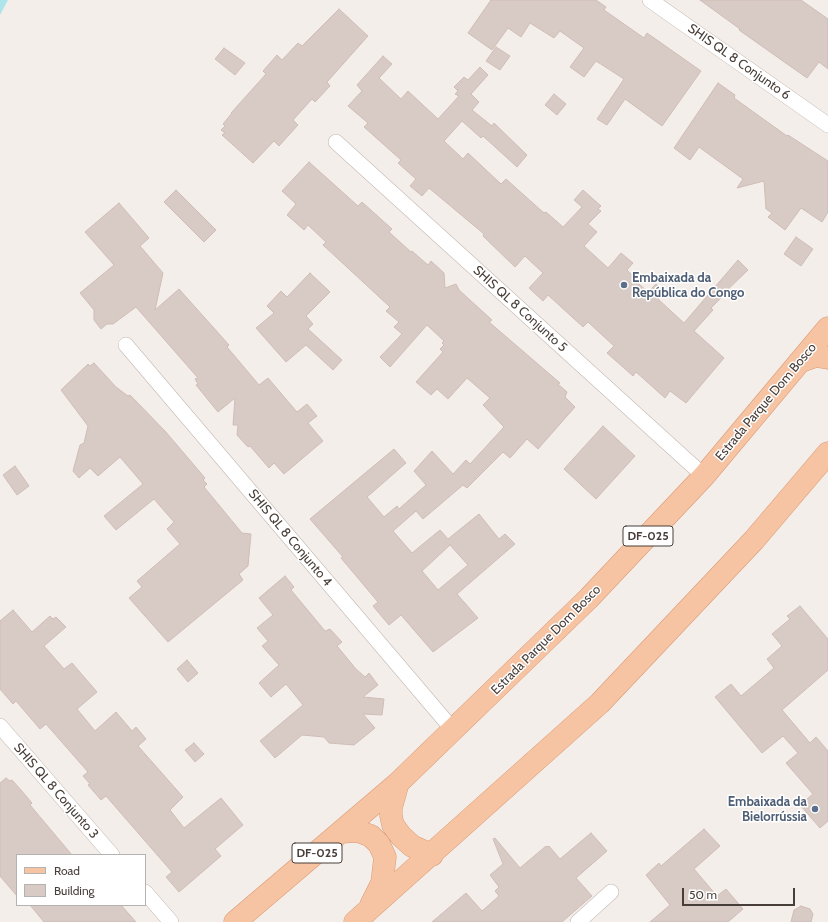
<!DOCTYPE html>
<html>
<head>
<meta charset="utf-8">
<style>
	body { margin:0 }
	#map { position:relative; width:828px; height:922px; overflow:hidden; background:#f4eeeb; font-family:Cabin,sans-serif }
	canvas { display:block }
	.legend { position:absolute; left:16px; top:854px; width:130px; height:52px; box-sizing:border-box; background:#fff; border:1px solid #b6b2b0; margin:0; padding:5px 7px; list-style:none; font-size:12px; color:#483e39 }
	.legend li { display:flex; align-items:center; gap:8px; height:20px }
	.legend b { width:20px; border:1px solid #b6b2b0 }
	.scale { position:absolute; left:682px; top:888px; width:113px; height:18px; box-sizing:border-box; border:2px solid #483e39; border-top:0; padding-left:5px; font-size:12px; line-height:14px; white-space:nowrap; color:#483e39; -webkit-text-stroke:3px #fff; paint-order:stroke }
</style>
</head>
<body>
<div id="map">
<canvas width="828" height="922"></canvas>
<ul class="legend">
<li><b style="height:5px;background:#f6c3a3"></b>Road</li>
<li><b style="height:11px;background:#d8cac4"></b>Building</li>
</ul>
<div class="scale">50 m</div>
</div>
<script>
const g = document.querySelector('canvas').getContext('2d');
g.lineJoin = 'round';
function fill(path, color) { g.fillStyle = color; g.fill(path, 'evenodd'); }
const shape = rows => new Path2D(rows.map(r => 'M' + r).join(''));
function stroke(path, color, width, dash) { g.strokeStyle = color; g.lineWidth = width; g.lineCap = dash ? 'butt' : 'round'; g.setLineDash(dash || []); g.stroke(path); }
function drawText(font, color, halo, rows, align = 'center') {
  g.font = font + ' Cabin,sans-serif'; g.lineWidth = 3; g.setLineDash([]); g.textBaseline = 'middle'; g.strokeStyle = halo; g.fillStyle = color; for (const [text, x, y, turn = 0] of rows) {
    g.save(); g.translate(x, y); g.rotate((+turn || 0) * Math.PI / 180); g.textAlign = isNaN(turn) ? turn : align; if (halo) g.strokeText(text, 0, 0); g.fillText(text, 0, 0); g.restore();
  }
}
fill(shape([
	[0,0,8,0,0,15]
]), '#ade5eb');
const building = shape([
	[491,0,596,0,606,7,604,10,644,38,647,33,701,71,662,126,625,99,607,125,597,119,624,79,596,61,584,77,570,67,584,48,560,31,554,38,530,23,521,37,508,28,492,50,468,33,491,0],
	[700,0,801,0,828,19,828,69,819,62,807,78,739,30,740,29,700,0],
	[339,9,368,36,327,82,330,86,315,102,312,99,293,120,298,125,279,146,274,141,253,163,222,135,225,133,221,130,225,126,223,124,232,113,231,113,266,74,263,71,277,55,282,60,298,43,302,46,339,9],
	[496,47,510,56,500,70,486,61,496,47],
	[224,48,245,63,235,75,215,59,224,48],
	[383,56,392,64,379,78,401,99,408,91,438,119,459,96,455,94,458,91,454,87,464,77,468,80,480,67,488,75,471,94,479,102,472,110,492,126,494,123,527,155,517,167,483,136,481,138,462,121,444,141,463,159,468,153,501,184,506,179,544,213,546,212,563,227,582,207,574,200,583,190,601,206,598,209,601,211,588,224,597,232,584,246,608,268,621,253,633,263,627,270,632,275,631,277,648,292,656,284,665,292,658,299,684,323,738,260,748,270,722,295,723,296,711,308,713,310,694,331,724,358,686,403,670,391,665,398,636,372,633,376,607,353,614,346,588,322,583,327,548,295,543,301,529,288,543,273,525,256,515,267,483,236,484,234,429,188,422,196,410,186,416,179,398,163,401,160,364,127,368,123,348,106,362,91,357,85,383,56],
	[718,83,735,95,734,98,787,136,788,135,828,161,828,212,822,222,801,208,785,230,768,217,772,213,766,209,764,181,737,188,743,179,699,147,690,160,674,148,718,83],
	[554,94,566,104,557,115,545,105,554,94],
	[309,162,358,206,362,202,392,229,389,232,411,252,412,251,428,265,431,261,444,273,445,288,456,284,459,290,492,320,489,322,560,383,558,384,567,392,565,397,575,407,538,449,527,439,510,458,503,452,467,488,463,485,423,519,416,511,393,531,412,553,440,530,448,539,479,514,499,539,505,534,515,544,457,594,478,618,433,652,401,615,389,625,373,606,378,602,341,558,343,557,310,519,394,449,406,463,367,497,384,517,397,506,399,509,426,485,414,471,432,451,453,474,466,460,470,464,504,427,483,405,490,398,467,378,448,399,437,389,431,395,416,382,443,352,440,349,444,345,442,343,444,341,427,325,390,367,380,357,402,334,394,327,399,322,386,311,390,307,323,245,326,242,308,225,304,230,287,215,296,204,282,191,309,162],
	[450,545,468,565,438,590,422,571,450,545],
	[176,190,216,230,204,242,164,202,176,190],
	[119,203,149,238,140,246,163,273,155,310,179,289,229,345,227,347,259,385,268,378,297,412,307,404,317,416,308,423,323,441,284,474,274,463,269,468,250,446,248,447,237,435,238,425,233,425,235,398,218,412,196,385,198,384,195,379,198,378,136,307,113,324,107,324,101,329,94,320,94,310,80,293,114,265,85,232,119,203],
	[796,237,813,249,801,266,784,254,796,237],
	[310,273,330,292,306,316,313,324,308,329,342,360,333,370,306,345,286,362,256,328,274,313,267,306,281,291,287,297,310,273],
	[94,363,116,387,128,396,130,395,165,431,205,478,203,480,207,484,204,487,242,533,251,534,248,566,239,574,243,580,168,642,129,598,142,587,137,581,180,544,167,529,174,522,154,499,116,530,104,516,143,484,120,457,98,476,90,468,79,478,73,471,80,445,84,443,88,426,61,390,88,364,90,366,94,363],
	[603,426,635,456,596,499,564,469,603,426],
	[15,466,29,486,17,495,3,475,15,466],
	[285,576,294,587,291,590,325,631,330,629,342,642,337,646,356,669,365,677,369,673,378,685,363,697,384,699,382,715,363,714,375,728,354,745,329,743,324,737,302,735,275,758,260,741,303,705,286,684,271,697,259,683,279,665,262,646,268,641,257,628,273,615,259,598,285,576],
	[800,606,828,639,828,670,782,710,810,743,816,737,828,751,828,821,820,828,800,805,813,794,786,763,798,753,783,736,762,753,715,697,731,684,741,696,774,668,767,659,782,646,772,634,790,619,787,616,800,606],
	[13,610,32,632,50,616,53,619,56,617,66,627,44,646,64,669,72,663,97,692,77,709,95,731,116,712,132,731,136,727,146,739,138,746,183,797,170,810,184,828,221,798,243,825,215,849,221,856,179,892,166,877,172,872,106,796,101,800,88,785,90,784,83,776,88,772,46,724,40,729,16,701,13,704,0,689,0,621,13,610],
	[187,660,198,673,188,682,177,669,187,660],
	[194,743,204,754,195,762,185,750,194,743],
	[6,778,10,781,12,780,21,790,32,803,30,805,72,855,17,855,17,896,0,876,0,783,6,778],
	[704,829,720,846,694,869,717,896,726,889,743,909,728,922,650,922,670,905,646,875,659,863,661,866,704,829],
	[591,833,607,851,576,878,592,896,562,922,432,922,466,893,482,911,499,896,495,891,499,887,490,875,503,864,493,839,495,838,520,868,546,846,547,847,549,846,560,859,591,833],
	[30,905,121,905,136,922,44,922,30,905],
	[801,906,810,909,813,914,811,922,791,922,794,910,801,906]
]);
fill(building, '#d8cac4');
stroke(building, '#cfbdb5', 1);
const minor = shape([
	[650,0,828,125],
	[336,142,704,476],
	[126,345,454,731],
	[0,726,112,855],
	[145,892,171,922],
	[578,922,611,892]
]);
const primary = shape([
	[799,362,816,356,828,358],
	[398,783,391,808,391,816,393,825,401,836,412,846,432,855],
	[341,832,358,831,371,836,379,844,385,857,382,883,371,905],
	[235,922,398,783,589,598,704,476,828,328],
	[355,922,600,703,754,540,828,453]
]);
stroke(minor, '#c2b7b1', 16);
stroke(primary, '#da9a73', 23);
stroke(minor, '#fff', 15);
stroke(primary, '#f6c3a3', 22);
for (const [x, y, r, color] of [
	[624,285,4,"#5c6f8a"],
	[815,809,4,"#5c6f8a"]
]) { const dot = new Path2D(); dot.arc(x, y, r, 0, 2 * Math.PI); g.fillStyle = color; g.fill(dot); stroke(dot, '#fff', 1.5); }
for (const [x, y, w] of [
	[648,536,50],
	[317,853,50]
]) { const box = new Path2D(); box.roundRect(x - w / 2, y - 10, w, 20, 3); g.fillStyle = '#fff'; g.fill(box); stroke(box, '#483e39', 1); }
drawText('bold 12px', '#483e39', null, [
	["DF-025",648,536],
	["DF-025",317,853]
]);
drawText('13px', '#483e39', '#fff', [
	["SHIS QL 8 Conjunto 6",739,62,35],
	["SHIS QL 8 Conjunto 5",520,309,42],
	["Estrada Parque Dom Bosco",766,402,-50],
	["SHIS QL 8 Conjunto 4",290,538,50],
	["Estrada Parque Dom Bosco",546,640,-45],
	["SHIS QL 8 Conjunto 3",56,791,49]
]);
drawText('bold 13px', '#4e5e75', '#fff', [
	["Embaixada da",632,278],
	["República do Congo",632,293],
	["Embaixada da",807,802,"right"],
	["Bielorrússia",807,817,"right"]
], 'left');
</script>
</body>
</html>
